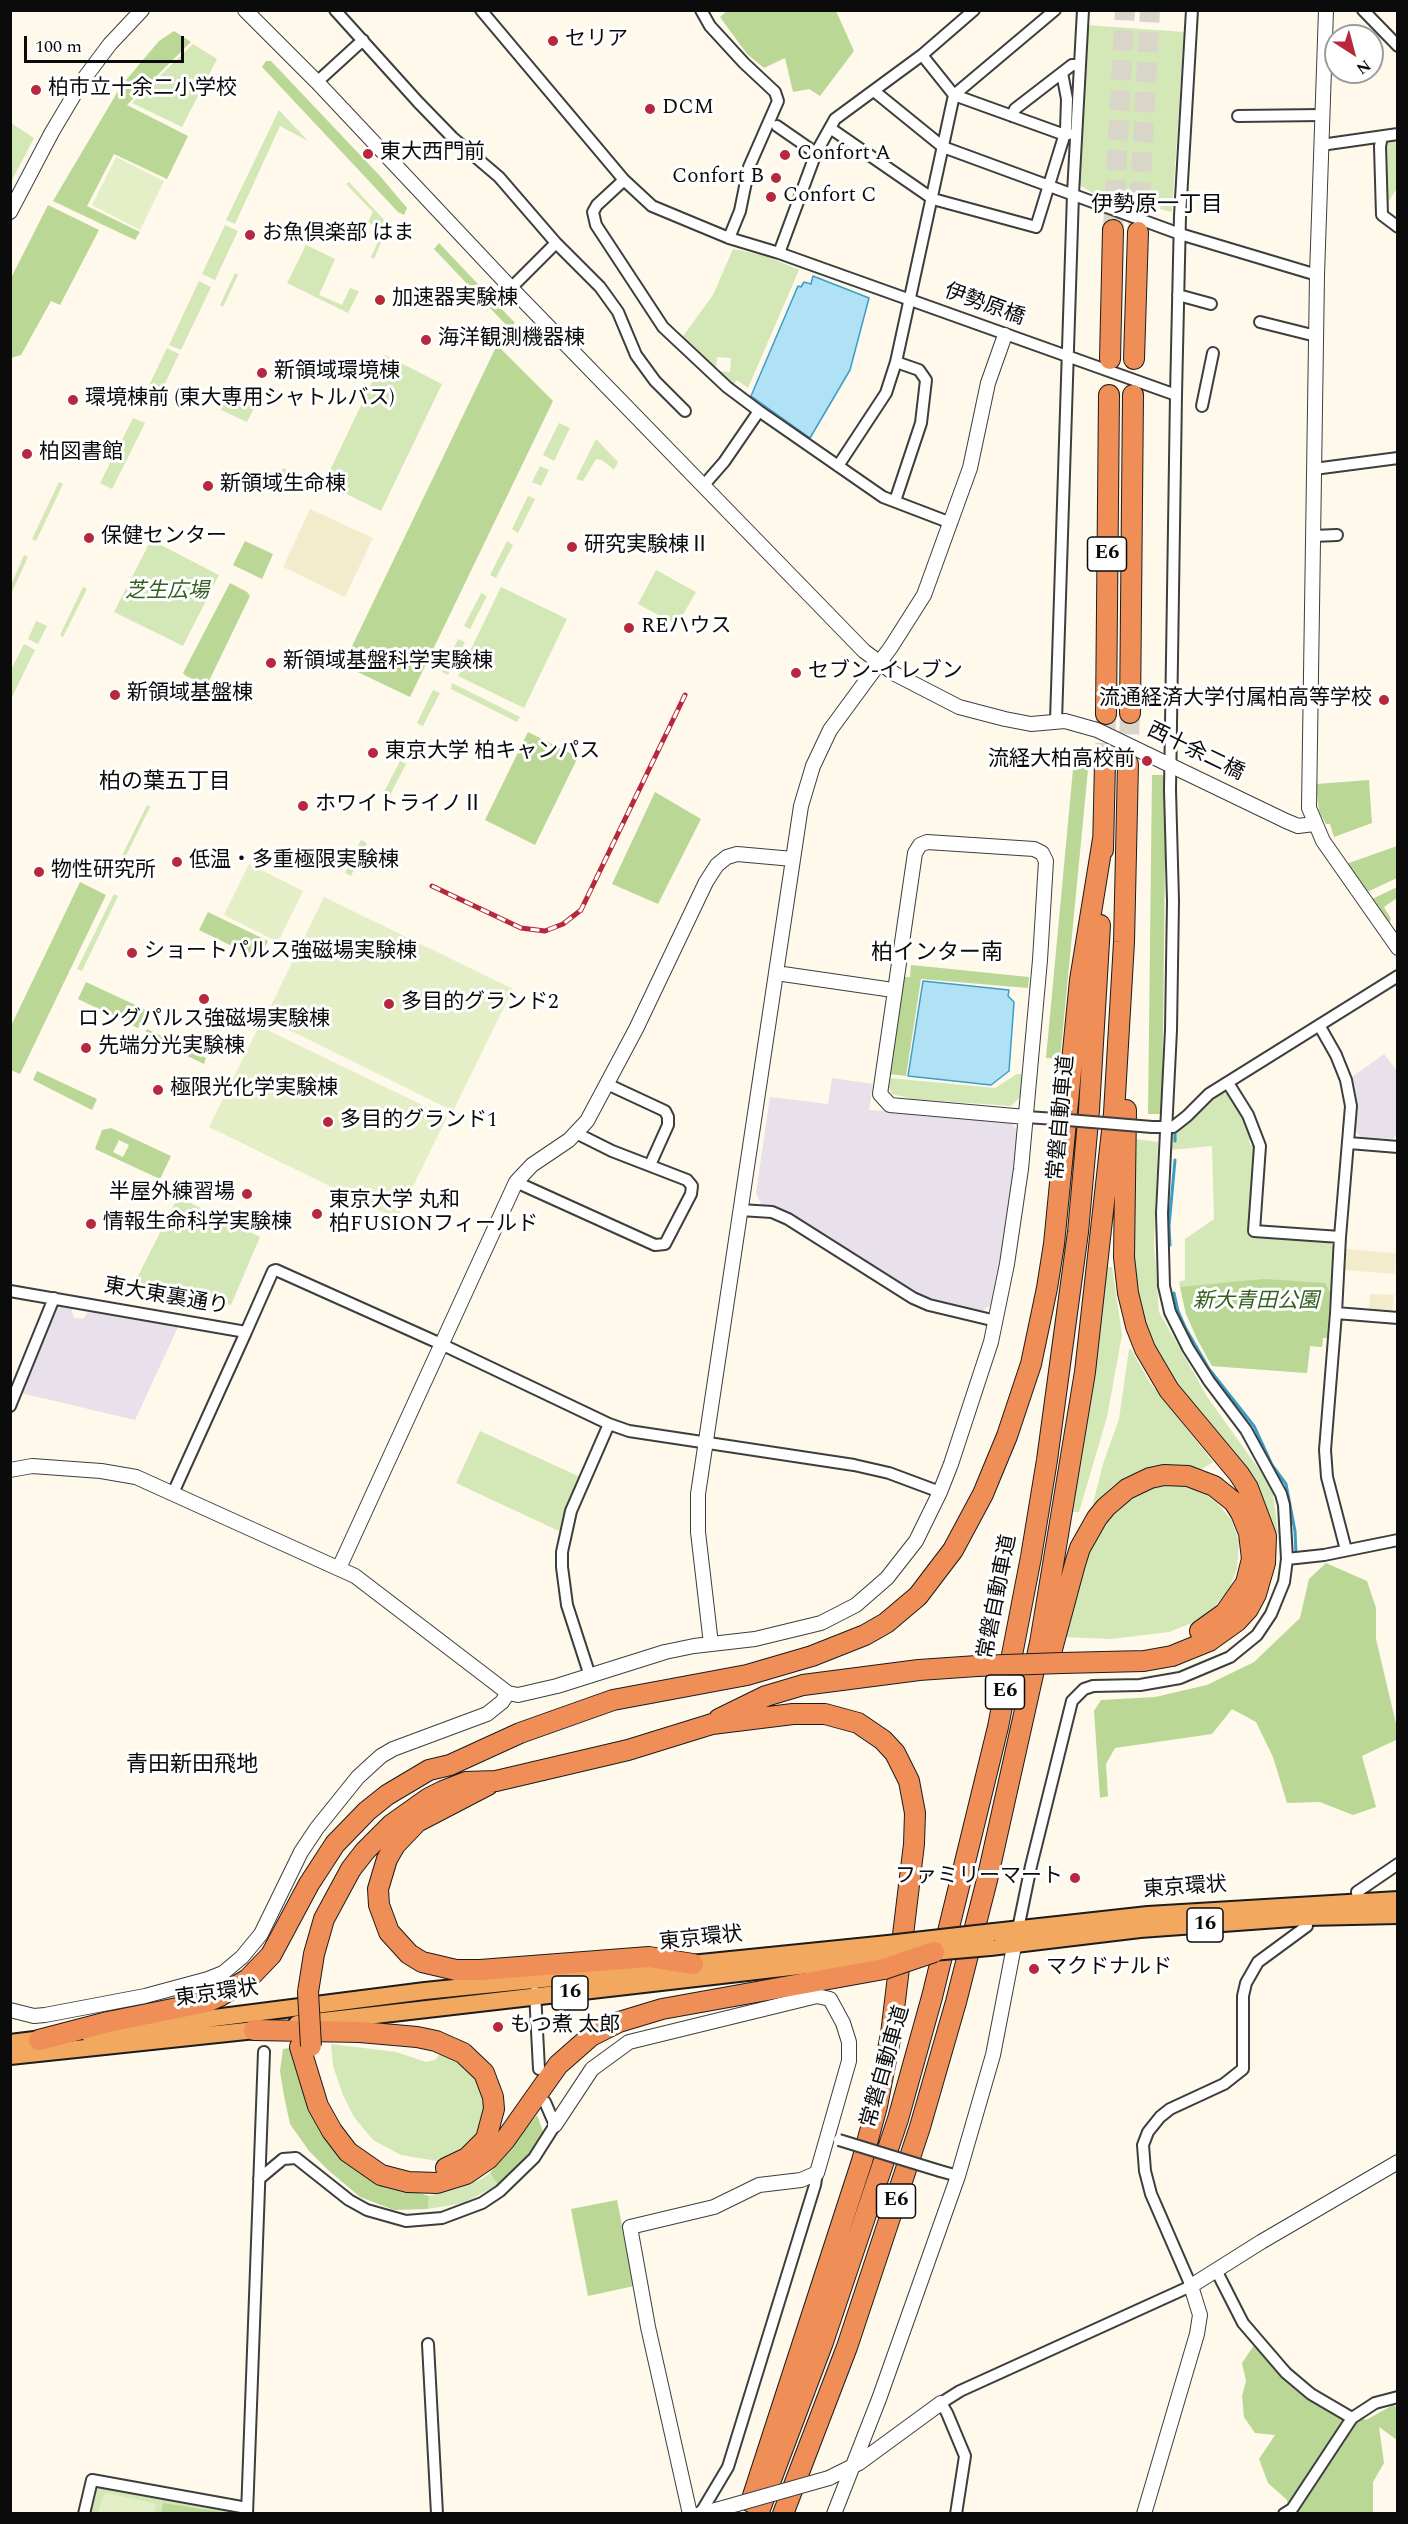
<!DOCTYPE html>
<html>
<head>
<meta charset="utf-8">
<style>
	body { margin:0 }
	#map { position:relative; width:1408px; height:2524px; overflow:hidden; background:#fef9ea; font-family:Spectral,serif }
	canvas { display:block }
	.frame { position:absolute; inset:0; border:12px solid #0b0b0b; pointer-events:none }
	.north { position:absolute; left:1324px; top:24px; width:60px; height:60px; box-sizing:border-box; background:#fff; border:2px solid #9d9d9d; border-radius:50%; rotate:144deg; font-size:16px; font-weight:700; line-height:24px; text-align:center; color:#0b0b0b }
	.north::after { content:''; display:block; margin:auto; width:21px; height:27px; background:#b7283d; clip-path:polygon(50% 0,100% 100%,50% 72%,0 100%) }
	.scale { position:absolute; left:24px; top:36px; width:160px; height:27px; box-sizing:border-box; border:3px solid #0b0b0b; border-top:0; padding-left:8px; font-size:18px; line-height:21px; white-space:nowrap; color:#0b0b0b; -webkit-text-stroke:4px #fff; paint-order:stroke }
</style>
</head>
<body>
<div id="map">
<canvas width="1408" height="2524"></canvas>
<div class="frame"></div>
<div class="north">N</div>
<div class="scale">100 m</div>
</div>
<script>
const g = document.querySelector('canvas').getContext('2d');
g.lineJoin = 'round';
function fill(path, color) { g.fillStyle = color; g.fill(path, 'evenodd'); }
const shape = rows => new Path2D(rows.map(r => 'M' + r).join(''));
function stroke(path, color, width, dash) { g.strokeStyle = color; g.lineWidth = width; g.lineCap = dash ? 'butt' : 'round'; g.setLineDash(dash || []); g.stroke(path); }
function drawText(font, color, halo, rows, align = 'center') {
  g.font = font + ' Spectral,"Noto Sans JP",serif'; g.lineWidth = 6; g.setLineDash([]); g.textBaseline = 'middle'; g.strokeStyle = halo; g.fillStyle = color; for (const [text, x, y, turn = 0] of rows) {
    g.save(); g.translate(x, y); g.rotate((+turn || 0) * Math.PI / 180); g.textAlign = isNaN(turn) ? turn : align; if (halo) g.strokeText(text, 0, 0); g.fillText(text, 0, 0); g.restore();
  }
}
fill(shape([
	[1384,1054,1397,1071,1397,1134,1393,1139,1361,1137,1355,1131,1356,1094,1352,1077],
	[832,1078,873,1084,869,1110,1009,1119,1019,1134,994,1303,979,1313,948,1306,910,1290,804,1222,787,1212,762,1206,756,1193,770,1097,828,1104],
	[57,1306,71,1308,74,1318,83,1319,88,1312,178,1327,135,1420,21,1393,53,1309]
]), '#e8e0ea');
fill(shape([
	[310,509,373,538,345,597,283,567],
	[1346,1249,1396,1253,1395,1274,1344,1270],
	[1370,1294,1394,1295,1392,1313,1369,1312]
]), '#f3eccc');
fill(shape([
	[1087,25,1184,32,1172,212,1160,209,1162,201,1155,199,1100,197,1079,185],
	[193,44,217,59,182,127,132,103],
	[279,110,308,141,280,126,235,224,226,220],
	[11,123,34,138,11,182],
	[1397,140,1397,188,1385,207,1385,146,1388,142],
	[349,182,386,222,386,231,374,259,371,257,380,237,376,235,379,228,368,222,373,212,346,184],
	[225,225,238,231,215,280,202,274],
	[306,245,335,259,319,295,342,305,350,288,359,291,348,313,287,283],
	[733,249,766,256,799,270,748,388,737,380,732,386,681,339,713,295],
	[717,357,731,358,730,372,716,371],
	[235,273,238,275,223,307,220,305],
	[199,281,211,287,181,350,169,345],
	[167,348,179,354,154,406,142,400],
	[385,355,442,384,381,511,324,483],
	[231,390,257,402,247,422,221,410],
	[133,418,145,423,112,489,100,483],
	[559,423,570,428,554,461,543,455],
	[596,439,618,462,614,470,602,460,596,459,583,481,576,479],
	[540,466,549,470,541,486,532,482],
	[283,468,307,479,304,485,298,488,282,480,280,475],
	[59,482,63,484,36,541,32,539],
	[528,496,535,499,518,533,512,529],
	[151,540,219,575,183,646,114,612],
	[507,541,513,545,496,578,490,575],
	[24,555,28,557,11,594,11,585],
	[656,570,696,592,677,625,638,604],
	[83,587,87,589,63,637,60,635],
	[501,587,567,619,524,708,458,676],
	[481,593,487,596,470,629,464,626],
	[36,621,47,626,38,644,28,639],
	[458,639,465,642,448,675,442,672],
	[24,644,35,650,11,699,11,670],
	[452,683,520,717,517,722,451,689],
	[433,690,440,693,423,726,417,723],
	[400,761,406,764,389,797,383,794],
	[147,805,150,807,115,878,112,876],
	[361,840,367,843,351,876,345,873],
	[114,894,118,896,82,971,77,969],
	[1017,1074,1022,1074,1022,1095,1011,1106,912,1099,892,1094,889,1087,889,1078,995,1088],
	[1222,1092,1229,1094,1243,1113,1253,1139,1249,1140,1250,1145,1254,1145,1255,1159,1250,1235,1328,1241,1334,1247,1327,1338,1323,1338,1322,1347,1310,1346,1307,1373,1212,1366,1186,1314,1179,1282,1185,1280,1185,1239,1214,1219,1212,1146,1170,1150,1172,1134],
	[1135,1139,1158,1142,1154,1242,1159,1312,1208,1398,1261,1472,1273,1493,1278,1533,1273,1534,1266,1507,1251,1475,1234,1451,1192,1405,1155,1351,1133,1296],
	[178,1197,260,1237,231,1305,133,1286],
	[1106,1267,1112,1267,1122,1335,1107,1417,1079,1512,1072,1512],
	[1129,1349,1131,1349,1150,1383,1213,1462,1202,1469,1175,1465,1145,1469,1113,1486,1092,1507,1103,1464,1119,1419],
	[480,1431,580,1477,559,1531,456,1483],
	[1165,1480,1191,1485,1215,1501,1231,1519,1239,1541,1237,1569,1229,1589,1215,1606,1197,1621,1169,1632,1111,1639,1064,1637,1090,1543,1107,1514,1134,1490],
	[331,2044,396,2052,426,2062,435,2060,443,2050,462,2059,487,2089,483,2133,466,2152,443,2162,401,2155,373,2140,354,2117,343,2095,333,2066],
	[490,2173,498,2185,463,2203,428,2209,429,2196,480,2180],
	[100,2487,237,2511,240,2513,89,2514,95,2490]
]), '#d4e7b6');
fill(shape([
	[727,11,836,11,854,51,820,96,809,89,793,92,785,58,764,68,747,54,720,17],
	[174,31,191,42,127,105,188,136,167,179,114,154,87,206,140,232,135,240,53,201,121,86,159,41],
	[266,61,271,61,380,176,407,208,404,215,398,212,262,67],
	[48,205,99,230,60,305,51,301,21,355,11,358,11,278],
	[439,243,515,323,509,328,434,249],
	[497,345,553,401,410,697,343,665],
	[245,541,273,554,262,579,233,565],
	[230,583,247,592,250,596,207,685,186,676,183,673],
	[528,732,578,757,535,845,485,820],
	[1075,748,1090,749,1060,1059,1046,1058],
	[1152,775,1166,775,1162,1114,1148,1114],
	[1369,780,1372,823,1334,837,1330,824,1326,824,1319,812,1316,784],
	[655,792,701,819,658,904,612,884],
	[1397,846,1397,878,1367,892,1346,864],
	[80,882,106,895,20,1074,11,1070,11,1026],
	[1397,887,1397,898,1384,907,1391,919,1389,924,1372,899],
	[208,912,268,941,259,959,199,930],
	[911,965,1029,977,1028,988,921,979,906,1076,889,1074,900,977,910,977],
	[86,982,146,1010,138,1028,78,999],
	[147,1029,206,1058,204,1064,144,1035],
	[37,1071,97,1099,92,1110,33,1080],
	[111,1128,171,1156,160,1179,95,1149,102,1130],
	[119,1140,129,1145,123,1157,113,1152],
	[1264,1279,1325,1283,1330,1292,1327,1338,1323,1338,1322,1347,1310,1346,1307,1373,1212,1366,1197,1339,1186,1314,1180,1287],
	[1326,1563,1367,1581,1376,1608,1376,1639,1397,1728,1398,1739,1362,1756,1376,1807,1353,1815,1320,1802,1287,1803,1273,1757,1256,1722,1232,1709,1212,1734,1115,1748,1106,1764,1108,1796,1100,1798,1094,1711,1101,1700,1155,1697,1207,1685,1254,1662,1300,1618,1309,1579],
	[291,2048,335,2149,354,2169,376,2180,429,2196,428,2209,394,2210,360,2197,328,2170,309,2151,290,2124,284,2096,280,2071,283,2049],
	[537,2115,544,2134,523,2164,498,2185,490,2173],
	[617,2200,634,2286,588,2296,571,2209],
	[1261,2335,1276,2354,1322,2395,1366,2420,1393,2405,1397,2407,1397,2440,1379,2427,1384,2463,1373,2482,1373,2513,1289,2513,1287,2500,1268,2483,1259,2459,1275,2435,1255,2433,1244,2417,1242,2396,1246,2381,1242,2363],
	[163,2503,227,2513,161,2513]
]), '#bad796');
fill(shape([
	[116,157,164,181,140,230,92,205],
	[249,864,303,891,278,942,224,915],
	[324,897,513,989,453,1111,265,1018],
	[259,1026,447,1117,397,1219,209,1127],
	[107,2493,156,2504,154,2513,98,2513,103,2496]
]), '#e5efc7');
const water = shape([
	[813,276,869,298,850,370,810,438,751,396,798,286,801,287,804,282,811,284,813,276],
	[923,981,1009,990,1008,996,1014,1002,1009,1071,991,1085,908,1076,923,981]
]);
fill(water, '#b1e1f4');
stroke(water, '#3a9ec9', 1.5);
stroke(shape([
	[1175,1131,1175,1141],
	[1170,1245,1169,1226,1175,1160],
	[1174,1293,1178,1311,1186,1329,1209,1369,1254,1426,1272,1465,1286,1484,1295,1531,1296,1553]
]), '#3a9ec9', 3);
stroke(shape([
	[1113,230,1125,10],
	[1138,232,1150,10],
	[1105,763,1106,714],
	[1128,764,1130,713]
]), '#dad5c9', 20, [20, 10]);
const minor = shape([
	[335,10,418,102,452,137,499,177,556,243,600,287,618,312,636,355,655,381,685,411],
	[481,10,624,180,652,206,729,238,779,253,1176,395],
	[701,10,710,26,744,63,775,92,778,101,749,167,740,211,729,238],
	[1363,10,1398,46],
	[922,55,954,95,1065,135,1069,134],
	[317,82,363,40],
	[874,91,943,147,1180,234,1317,275],
	[1012,116,1015,109,1072,65,1079,65],
	[1238,116,1322,115],
	[777,126,816,153],
	[830,128,933,199,1036,227,1066,130,1067,99,1062,73],
	[1382,137,1380,146,1382,215,1398,227],
	[1321,145,1398,134],
	[624,180,597,205,593,212,596,225,663,327,727,387,759,411,883,497,951,523],
	[779,253,816,153,835,119,922,55,974,10],
	[511,288,556,243],
	[1178,295,1211,304],
	[1260,322,1316,336],
	[1202,406,1213,353],
	[838,466,886,393,896,362,954,95,1055,10],
	[1314,469,1398,458],
	[703,486,724,462,759,411],
	[895,501,921,423,926,380,919,370,896,362],
	[1313,536,1337,535],
	[1056,721,1073,194,1083,10],
	[1228,1083,1248,1115,1260,1146,1254,1231,1340,1237,1351,1106,1346,1080,1336,1055,1319,1025],
	[607,1084,665,1111,668,1117,668,1125,650,1165],
	[1026,1117,1056,1119],
	[1152,1127,1173,1127,1187,1116,1209,1094,1398,976],
	[1349,1143,1398,1147],
	[516,1182,655,1245,665,1244,691,1194,692,1186,687,1180,612,1151,576,1133],
	[740,1210,772,1212,788,1219,913,1298,929,1305,996,1321],
	[1340,1237,1336,1313,1398,1318],
	[10,1291,246,1332,273,1271,276,1270,441,1344,609,1424,629,1431,854,1465,889,1473,940,1492],
	[1336,1313,1325,1450,1327,1477,1346,1550],
	[10,1406,54,1298],
	[173,1493,246,1332],
	[1287,1559,1324,1555,1398,1540],
	[590,1676,567,1605,562,1567,562,1552,571,1511,609,1424],
	[1358,1901,1357,1892,1398,1864],
	[1018,1929,1031,1866,1072,1701,1084,1689,1093,1686,1140,1685,1180,1678,1230,1657,1257,1635,1271,1614,1284,1582,1287,1559,1284,1505,1281,1494,1246,1430,1209,1381,1188,1348,1170,1312,1164,1286,1162,1213,1171,1030,1173,901,1170,790,1176,395,1180,216,1192,10],
	[535,1992,539,2069],
	[940,2171,958,2176],
	[259,2179,283,2159,296,2158,349,2200,367,2210,406,2221,442,2218,482,2203,500,2191,534,2158,555,2125,545,2102],
	[1216,2270,1243,2323,1286,2373,1311,2394,1352,2418],
	[428,2344,437,2514],
	[84,2514,92,2480,247,2508],
	[247,2514,264,2052],
	[700,2514,728,2467,815,2185,817,2173],
	[956,2514,965,2456,947,2413,941,2403,960,2391,1191,2286,1151,2194,1145,2171,1143,2145,1148,2132,1160,2117,1170,2109,1224,2084,1243,2069,1243,1996,1246,1983,1258,1962,1307,1926,1305,1911],
	[1284,2514,1292,2509,1352,2418,1375,2403,1398,2397]
]);
const tertiary = shape([
	[245,10,317,82,511,288,864,651,895,674,959,707,1005,719,1031,724,1065,721,1097,730,1286,821,1298,826,1314,824],
	[1326,10,1317,275,1309,808,1323,841,1398,948],
	[10,212,52,132,83,80,110,44,142,10],
	[776,973,893,990],
	[10,1470,32,1466,101,1471,136,1477,355,1576,508,1693,518,1695,557,1686,665,1652,694,1646,755,1639,821,1623,856,1605,887,1578,916,1541,940,1492,951,1464,991,1342,1007,1264,1021,1169,1040,960,1046,861,1042,853,1034,849,927,842,920,845,915,853,880,1094,890,1105,1026,1117],
	[339,1568,516,1182,532,1165,569,1140,587,1121,636,1029,706,882,717,865,727,857,737,854,793,859],
	[711,1644,698,1532,698,1494,801,806,813,766,830,730,891,647,924,595,970,468,988,383,1005,335],
	[10,2010,34,2016,45,2015,145,1996,208,1979,223,1973,242,1957,261,1934,301,1852,317,1828,358,1777,381,1756,393,1749,487,1714,502,1702,508,1693],
	[555,2125,592,2069,629,2042,817,1996,830,1999,843,2023,849,2042,849,2061,817,2173,801,2180,759,2185,714,2207,630,2227,648,2327,690,2514],
	[829,2478,859,2463,941,2403],
	[700,2514,723,2508],
	[834,2514,879,2399,958,2176,993,2055,1016,1936],
	[1144,2514,1197,2334,1200,2315,1191,2286,1261,2242,1398,2162]
]);
const trunk = shape([
	[994,1932,1148,1915,1398,1900],
	[990,1947,1140,1929,1306,1917,1398,1915],
	[297,2024,886,1956],
	[89,2034,425,1991,888,1944],
	[10,2043,51,2038],
	[10,2056,265,2029]
]);
const motorway = shape([
	[1110,359,1113,230],
	[1134,359,1138,232],
	[1130,713,1133,395],
	[1106,714,1109,395],
	[1103,850,1105,763],
	[1051,1653,1075,1564,1080,1548,1097,1518,1106,1507,1127,1489,1150,1478,1164,1475,1188,1476,1214,1486,1234,1502,1241,1513,1249,1533,1252,1559,1246,1583,1225,1613,1200,1631],
	[1062,1663,1144,1661,1172,1656,1209,1641,1237,1621,1248,1609,1256,1594,1265,1563,1266,1536,1248,1488,1239,1474,1169,1390,1145,1349,1136,1326,1128,1293,1124,1257,1126,1110],
	[719,1719,766,1696,803,1685,919,1670,977,1666],
	[488,1785,417,1822,395,1845,387,1859,378,1889,379,1905,389,1932,409,1954,422,1962,456,1970,480,1970,649,1957,693,1964],
	[308,1992,314,1954,324,1919,351,1869,365,1851,391,1825,429,1798,443,1791,466,1782,496,1781,628,1750,712,1724,793,1714,825,1714,858,1723,883,1740,895,1753,909,1781,915,1813,914,1844,891,2034,877,2106,862,2161,751,2502],
	[254,2030,360,2032,417,2037,436,2041,463,2053,484,2073,493,2097,494,2109,486,2139,467,2158,446,2168],
	[39,2040,108,2022,207,2002,220,1996,248,1979,271,1955,309,1884,335,1844,367,1811,387,1795,429,1770,450,1765,520,1733,613,1700,747,1675,812,1656,865,1635,886,1623,918,1596,953,1550,983,1494,1007,1436,1031,1364,1047,1288,1054,1244,1080,980,1103,839],
	[300,2047,318,2106,332,2131,348,2152,381,2175,408,2182,437,2183,466,2174,488,2159,505,2140,558,2065,591,2036,619,2022,662,2009,884,1969],
	[758,2514,823,2342,898,2119,932,1997,998,1727,1031,1557,1047,1460,1078,1232,1089,1110,1100,925],
	[783,2514,847,2347,920,2127,956,2002,987,1880,1040,1643,1085,1372,1114,1113,1124,942,1128,764]
]);
stroke(minor, '#3e3e3e', 14);
stroke(tertiary, '#3e3e3e', 16);
stroke(trunk, '#1c1c1c', 20);
stroke(motorway, '#1c1c1c', 22);
stroke(minor, '#fff', 10);
stroke(tertiary, '#fff', 14);
stroke(trunk, '#f2a85e', 16);
stroke(motorway, '#f08e57', 20);
const rail = shape([
	[432,886,521,928,545,931,563,924,581,910,685,695]
]);
stroke(rail, '#b7283d', 5);
stroke(rail, '#fff', 3, [9]);
const minorBridge = shape([
	[1056,1119,1152,1127],
	[839,2140,940,2171]
]);
const tertiaryBridge = shape([
	[723,2508,829,2478]
]);
const trunkBridge = shape([
	[888,1944,994,1932],
	[886,1956,990,1947]
]);
const motorwayBridge = shape([
	[977,1666,1062,1663],
	[884,1969,934,1952],
	[308,1992,311,2046]
]);
stroke(minorBridge, '#3e3e3e', 14, []);
stroke(tertiaryBridge, '#3e3e3e', 16, []);
stroke(trunkBridge, '#1c1c1c', 20, []);
stroke(motorwayBridge, '#1c1c1c', 22, []);
stroke(minorBridge, '#fff', 10);
stroke(tertiaryBridge, '#fff', 14);
stroke(trunkBridge, '#f2a85e', 16);
stroke(motorwayBridge, '#f08e57', 20);
for (const [x, y, r, color] of [
	[553,41,6,"#b7283d"],
	[36,90,6,"#b7283d"],
	[650,109,6,"#b7283d"],
	[368,154,6,"#b7283d"],
	[785,155,6,"#b7283d"],
	[776,178,6,"#b7283d"],
	[771,197,6,"#b7283d"],
	[250,235,6,"#b7283d"],
	[380,300,6,"#b7283d"],
	[426,340,6,"#b7283d"],
	[262,373,6,"#b7283d"],
	[73,400,6,"#b7283d"],
	[27,454,6,"#b7283d"],
	[208,486,6,"#b7283d"],
	[89,538,6,"#b7283d"],
	[572,547,6,"#b7283d"],
	[629,628,6,"#b7283d"],
	[271,663,6,"#b7283d"],
	[796,673,6,"#b7283d"],
	[115,695,6,"#b7283d"],
	[1384,700,6,"#b7283d"],
	[373,753,6,"#b7283d"],
	[1147,761,6,"#b7283d"],
	[303,806,6,"#b7283d"],
	[177,862,6,"#b7283d"],
	[39,872,6,"#b7283d"],
	[132,953,6,"#b7283d"],
	[204,999,6,"#b7283d"],
	[389,1004,6,"#b7283d"],
	[86,1048,6,"#b7283d"],
	[158,1090,6,"#b7283d"],
	[328,1122,6,"#b7283d"],
	[247,1194,6,"#b7283d"],
	[317,1214,6,"#b7283d"],
	[91,1224,6,"#b7283d"],
	[1075,1878,6,"#b7283d"],
	[1034,1969,6,"#b7283d"],
	[498,2027,6,"#b7283d"]
]) { const dot = new Path2D(); dot.arc(x, y, r, 0, 2 * Math.PI); g.fillStyle = color; g.fill(dot); stroke(dot, '#fff', 2); }
for (const [x, y, w] of [
	[1107,554,39],
	[1005,1692,39],
	[1205,1925,36],
	[570,1993,36],
	[896,2201,39]
]) { const box = new Path2D(); box.roundRect(x - w / 2, y - 17, w, 34, 4.5); g.fillStyle = '#fff'; g.fill(box); stroke(box, '#0b0b0b', 1.5); }
drawText('bold 20px', '#0b0b0b', null, [
	["E6",1107,554],
	["E6",1005,1692],
	["16",1205,1925],
	["16",570,1993],
	["E6",896,2201]
]);
drawText('21px', '#0b0b0b', '#fff', [
	["セリア",565,41],
	["柏市立十余二小学校",48,90],
	["DCM",662,109],
	["東大西門前",380,154],
	["Confort A",797,155],
	["Confort B",764,178,"right"],
	["Confort C",783,197],
	["お魚倶楽部 はま",262,235],
	["加速器実験棟",392,300],
	["海洋観測機器棟",438,340],
	["新領域環境棟",274,373],
	["環境棟前 (東大専用シャトルバス)",85,400],
	["柏図書館",39,454],
	["新領域生命棟",220,486],
	["保健センター",101,538],
	["研究実験棟Ⅱ",584,547],
	["REハウス",641,628],
	["新領域基盤科学実験棟",283,663],
	["セブン-イレブン",808,673],
	["新領域基盤棟",127,695],
	["流通経済大学付属柏高等学校",1372,700,"right"],
	["東京大学 柏キャンパス",385,753],
	["流経大柏高校前",1135,761,"right"],
	["ホワイトライノⅡ",315,806],
	["低温・多重極限実験棟",189,862],
	["物性研究所",51,872],
	["ショートパルス強磁場実験棟",144,953],
	["多目的グランド2",401,1004],
	["ロングパルス強磁場実験棟",204,1021,"center"],
	["先端分光実験棟",98,1048],
	["極限光化学実験棟",170,1090],
	["多目的グランド1",340,1122],
	["半屋外練習場",235,1194,"right"],
	["東京大学 丸和",329,1202],
	["柏FUSIONフィールド",329,1226],
	["情報生命科学実験棟",103,1224],
	["ファミリーマート",1063,1878,"right"],
	["マクドナルド",1046,1969],
	["もつ煮 太郎",510,2027]
], 'left');
drawText('21px', '#0b0b0b', '#fff', [
	["伊勢原橋",984,306,20],
	["西十余二橋",1195,753,26],
	["常磐自動車道",1063,1118,-85],
	["東大東裏通り",166,1298,10],
	["常磐自動車道",999,1597,-79],
	["東京環状",1185,1889,-4],
	["東京環状",701,1940,-6],
	["東京環状",217,1995,-8],
	["常磐自動車道",887,2067,-74]
]);
drawText('italic 21px', '#33601e', '#fff', [
	["芝生広場",167,593],
	["新大青田公園",1256,1303]
]);
drawText('22px', '#0b0b0b', '#fff', [
	["伊勢原一丁目",1157,207],
	["柏の葉五丁目",165,784],
	["柏インター南",937,955],
	["青田新田飛地",192,1767]
]);
</script>
</body>
</html>
